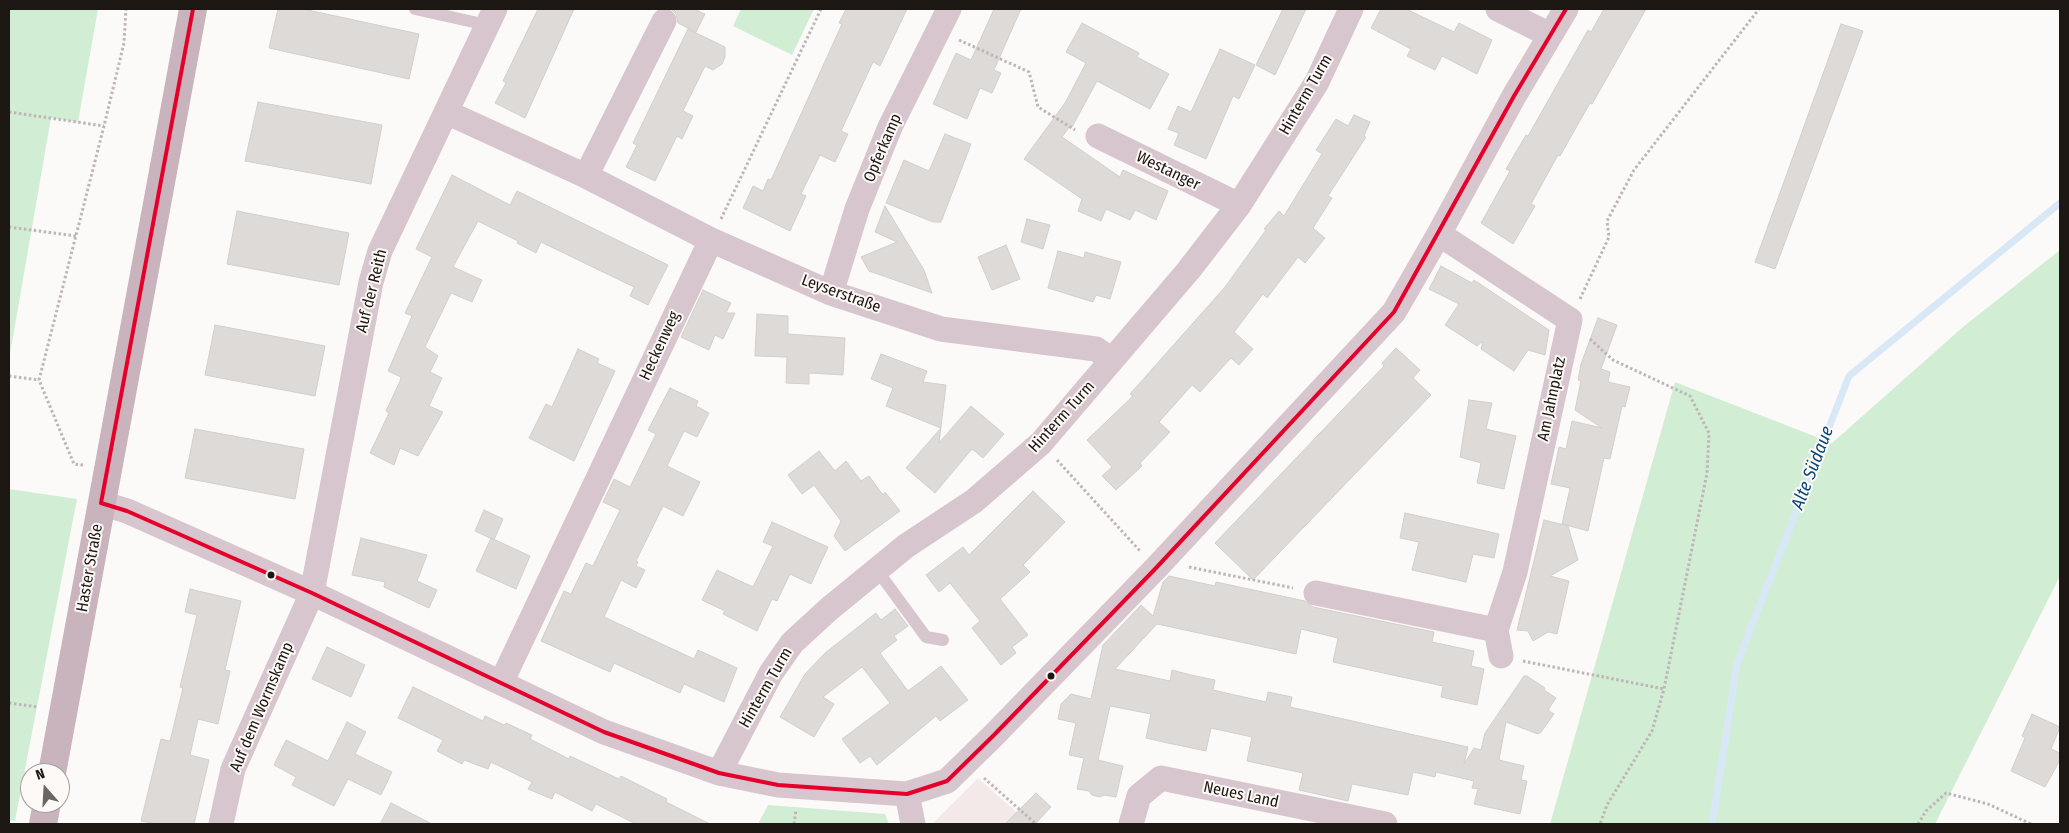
<!DOCTYPE html>
<html>
<head>
<meta charset="utf-8">
<style>
	body { margin:0 }
	#map { position:relative; width:2069px; height:833px; overflow:hidden; background:#fcfaf8; font-family:"Fira Sans Condensed",sans-serif }
	canvas { display:block }
	.frame { position:absolute; inset:0; border:10px solid #1d1713; pointer-events:none }
	.north { position:absolute; left:20px; top:763px; width:50px; height:50px; box-sizing:border-box; background:#fdf9f7; border:1px solid #a39f9c; border-radius:50%; rotate:341deg; font-size:14px; font-weight:700; line-height:20px; text-align:center; color:#1d1713 }
	.north::after { content:''; display:block; margin:auto; width:18px; height:22px; background:#6b6663; clip-path:polygon(50% 0,100% 100%,50% 72%,0 100%) }
</style>
</head>
<body>
<div id="map">
<canvas width="2069" height="833"></canvas>
<div class="frame"></div>
<div class="north">N</div>
</div>
<script>
const g = document.querySelector('canvas').getContext('2d');
g.lineJoin = 'round';
function fill(path, color) { g.fillStyle = color; g.fill(path, 'evenodd'); }
const shape = rows => new Path2D(rows.map(r => 'M' + r).join(''));
function stroke(path, color, width, dash) { g.strokeStyle = color; g.lineWidth = width; g.lineCap = dash ? 'butt' : 'round'; g.setLineDash(dash || []); g.stroke(path); }
function drawText(font, color, halo, rows, align = 'center') {
  g.font = font + ' "Fira Sans Condensed",sans-serif'; g.lineWidth = 4; g.setLineDash([]); g.textBaseline = 'middle'; g.strokeStyle = halo; g.fillStyle = color; for (const [text, x, y, turn = 0] of rows) {
    g.save(); g.translate(x, y); g.rotate((+turn || 0) * Math.PI / 180); g.textAlign = isNaN(turn) ? turn : align; if (halo) g.strokeText(text, 0, 0); g.fillText(text, 0, 0); g.restore();
  }
}
fill(shape([
	[978,778,1030,824,932,824]
]), '#f3e9e8');
fill(shape([
	[9,9,98,9,78,122,51,118,9,360],
	[741,9,814,9,792,55,733,26],
	[2060,250,2060,576,1935,824,1550,824,1675,382,1832,443,1963,327],
	[9,489,77,499,15,821,9,820],
	[768,805,885,814,889,824,758,824]
]), '#d1eed4');
stroke(shape([
	[1712,824,1737,664,1849,376,2060,203]
]), '#d9e8f7', 7);
const building = shape([
	[278,9,303,9,419,34,409,79,269,48,278,9],
	[538,9,574,9,525,118,495,103,506,83,503,81,538,9],
	[671,9,694,9,705,14,696,32,678,23,676,14,671,9],
	[846,9,907,9,880,66,873,62,841,131,848,134,835,162,820,155,801,194,806,196,790,231,743,208,753,186,763,191,768,179,771,180,842,24,839,23,846,9],
	[994,9,1021,9,994,70,1001,73,992,93,980,88,967,119,933,104,956,53,971,60,994,9],
	[1283,9,1306,9,1275,75,1256,65,1283,9],
	[1381,9,1406,9,1454,32,1459,23,1492,40,1477,74,1442,56,1435,70,1407,56,1411,49,1371,28,1381,9],
	[1604,9,1646,9,1592,104,1590,103,1560,156,1558,155,1531,204,1535,206,1513,244,1481,223,1510,171,1506,169,1526,135,1528,136,1588,30,1591,32,1604,9],
	[1082,23,1139,53,1137,57,1169,74,1150,109,1097,81,1072,127,1070,126,1062,137,1120,177,1123,170,1168,191,1156,220,1135,210,1130,220,1106,209,1101,221,1078,211,1082,199,1024,159,1065,103,1086,63,1066,52,1082,23],
	[1841,24,1863,31,1775,269,1755,262,1841,24],
	[688,29,725,47,725,57,722,64,713,70,705,66,683,111,693,116,682,139,677,136,655,181,626,167,637,145,633,143,688,29],
	[1220,49,1255,65,1239,99,1233,96,1206,159,1174,145,1179,133,1168,129,1178,106,1191,112,1220,49],
	[258,102,382,125,371,184,245,161,258,102],
	[1354,115,1370,122,1364,136,1366,137,1328,196,1332,198,1313,228,1325,238,1305,263,1298,257,1267,298,1263,294,1234,332,1253,349,1239,365,1231,358,1200,392,1192,385,1159,422,1170,432,1140,463,1142,466,1116,490,1102,476,1112,467,1087,440,1133,396,1130,394,1225,287,1266,230,1264,229,1279,211,1284,216,1322,154,1316,150,1336,119,1348,126,1354,115],
	[945,134,971,144,941,222,933,222,886,203,904,160,929,171,945,134],
	[452,175,510,205,517,191,668,265,648,305,630,296,634,287,541,242,536,253,517,243,518,241,478,221,453,267,482,280,472,302,451,293,425,347,438,356,430,372,442,378,429,406,443,412,418,456,400,448,394,465,370,453,389,413,386,411,400,381,401,377,388,371,412,316,405,313,432,257,416,249,452,175],
	[885,206,924,270,932,293,869,271,861,257,897,242,875,232,885,206],
	[237,211,349,233,339,285,227,264,237,211],
	[1027,219,1050,225,1043,249,1021,242,1027,219],
	[1006,245,1020,279,992,290,978,257,1006,245],
	[1058,251,1084,258,1085,252,1121,262,1110,299,1096,295,1093,302,1048,288,1058,251],
	[1441,266,1472,283,1474,280,1549,330,1545,355,1528,350,1514,371,1481,349,1483,341,1477,346,1445,325,1459,304,1429,289,1441,266],
	[703,290,731,303,726,313,735,313,723,339,715,335,709,350,681,337,703,290],
	[757,314,788,316,788,334,845,338,843,375,809,373,809,384,786,383,787,357,755,356,757,314],
	[1598,318,1617,325,1601,369,1610,372,1608,382,1630,387,1625,407,1622,406,1610,459,1604,458,1588,531,1562,524,1570,488,1551,484,1559,447,1566,449,1572,421,1602,428,1575,410,1581,381,1578,380,1581,364,1598,318],
	[215,325,325,346,315,396,205,375,215,325],
	[1396,348,1420,370,1413,378,1431,395,1253,580,1215,543,1384,366,1382,363,1396,348],
	[578,349,599,359,597,363,615,371,574,461,529,438,546,404,552,407,578,349],
	[881,354,927,371,923,382,946,385,939,443,971,406,1004,434,983,458,972,449,935,493,906,468,941,428,886,406,893,388,871,379,881,354],
	[670,388,698,401,696,406,709,413,697,437,684,431,667,466,700,482,683,516,663,506,636,561,638,562,636,566,645,570,636,588,621,580,604,617,694,659,698,650,737,668,724,702,684,684,680,693,614,663,610,672,541,641,564,591,571,594,586,563,593,566,620,510,603,502,614,479,630,487,656,434,648,430,670,388],
	[1469,400,1492,403,1486,429,1516,436,1504,489,1477,483,1481,463,1460,457,1469,400],
	[195,429,304,449,295,499,185,478,195,429],
	[819,451,835,471,846,461,861,481,869,476,883,495,885,492,900,511,845,551,834,536,841,521,814,485,802,494,788,475,819,451],
	[1033,491,1065,522,1023,565,1030,572,1000,599,1028,635,1012,647,1016,653,1001,665,972,628,980,621,950,583,939,592,926,575,963,547,969,555,1033,491],
	[484,510,503,519,494,540,475,531,484,510],
	[1405,513,1499,534,1494,558,1473,554,1466,582,1412,570,1419,542,1400,538,1405,513],
	[1544,520,1568,526,1578,560,1550,576,1569,581,1557,634,1548,632,1533,641,1528,631,1517,630,1544,520],
	[772,522,828,547,811,584,790,574,777,601,772,599,757,631,723,614,725,611,702,600,717,570,753,587,773,546,763,542,772,522],
	[361,538,427,555,417,581,437,590,429,608,384,587,385,582,352,575,361,538],
	[491,538,530,556,516,589,476,571,491,538],
	[1169,576,1215,586,1216,582,1305,601,1313,607,1434,632,1432,642,1474,651,1471,666,1484,669,1477,705,1441,697,1443,686,1333,662,1338,638,1301,629,1296,654,1157,624,1115,669,1170,681,1172,670,1191,675,1215,680,1213,690,1266,702,1268,692,1292,697,1290,707,1468,747,1464,764,1474,748,1481,750,1485,733,1524,676,1527,676,1545,688,1544,690,1556,698,1548,710,1554,714,1541,732,1538,734,1506,722,1499,760,1524,766,1521,780,1527,781,1520,814,1474,804,1478,789,1472,788,1474,781,1436,772,1435,777,1413,772,1408,795,1352,784,1348,801,1299,790,1303,773,1247,761,1252,737,1211,728,1206,751,1163,742,1146,738,1151,714,1110,706,1098,760,1123,766,1116,797,1104,795,1100,797,1092,795,1089,791,1077,789,1084,758,1069,755,1076,723,1058,719,1061,704,1071,694,1091,699,1103,645,1141,605,1153,616,1163,582,1169,576],
	[190,589,241,601,225,670,230,671,218,724,198,719,190,755,209,760,194,824,157,824,141,821,161,739,170,741,183,688,180,687,197,615,185,612,190,589],
	[895,609,908,626,894,636,897,640,880,653,908,691,941,666,968,700,940,721,936,716,877,765,870,756,860,763,842,739,890,703,862,667,823,697,834,704,814,737,780,717,805,674,825,653,876,613,881,620,895,609],
	[327,647,365,665,351,697,312,679,327,647],
	[413,687,483,721,485,716,504,725,506,723,532,735,530,739,569,759,570,756,619,779,621,776,667,799,666,802,710,824,636,824,596,804,592,811,555,792,552,799,528,789,532,782,491,762,488,769,464,760,462,764,437,751,443,740,398,718,413,687],
	[2032,714,2060,727,2051,749,2060,753,2060,760,2045,787,2011,771,2025,738,2022,736,2032,714],
	[347,722,366,732,355,754,392,772,381,795,348,779,334,806,292,785,296,777,274,765,286,740,328,761,347,722],
	[1036,793,1051,807,1035,824,1005,824,1036,793],
	[391,803,432,824,380,824,391,803]
]);
fill(building, '#dedad8');
stroke(building, '#d2cecb', 1);
stroke(shape([
	[959,40,1029,72,1038,107,1075,130],
	[9,112,104,126],
	[721,219,821,9],
	[9,227,76,236],
	[1580,299,1609,237,1607,221,1634,170,1759,9],
	[1590,339,1613,360,1690,396,1709,433,1707,473,1664,689,1652,731,1607,805,1600,824],
	[9,376,39,380],
	[1057,460,1140,551],
	[83,465,74,464,39,380,104,126,124,43,126,9],
	[1189,567,1293,588],
	[1523,661,1664,689],
	[9,703,38,707],
	[984,778,1036,824],
	[794,824,796,810],
	[1918,824,1926,811,1946,793,1988,804,2031,824]
]), '#bfb4b7', 3, [2.5, 2.5]);
stroke(shape([
	[415,9,487,25],
	[877,570,926,637,943,640]
]), '#d7c6cd', 12);
stroke(shape([
	[1498,9,1550,35],
	[446,112,586,176,711,240,831,293,941,329,1096,349,1112,360],
	[1098,136,1239,205],
	[586,176,664,21],
	[831,293,857,209,890,127,949,9],
	[101,503,127,511,312,593,604,732,719,773,778,785,907,794,947,781,994,735,1156,568,1394,312,1439,234,1514,96,1566,9],
	[1316,593,1496,630,1515,572,1570,320,1439,234],
	[1496,630,1501,656],
	[501,683,711,240],
	[719,773,771,673,792,643,829,609,906,546,974,501,1041,443,1188,271,1239,205,1317,82,1351,9],
	[907,794,913,824],
	[221,824,233,769,312,593,371,282,380,251,495,9],
	[1131,824,1139,796,1161,778,1385,824]
]), '#d7c6cd', 25);
stroke(shape([
	[52,773,193,9],
	[43,824,47,803]
]), '#c9b3bc', 28);
stroke(shape([
	[193,9,101,503,127,511,312,593,604,732,719,773,778,785,907,794,947,781,994,735,1156,568,1394,312,1514,96,1566,9]
]), '#e4002b', 4);
for (const [x, y, r, color] of [
	[271,575,4.5,"#1d1713"],
	[1051,676,4.5,"#1d1713"]
]) { const dot = new Path2D(); dot.arc(x, y, r, 0, 2 * Math.PI); g.fillStyle = color; g.fill(dot); stroke(dot, '#fdf9f7', 2); }
drawText('16px', '#1d1713', '#fdf9f7', [
	["Hinterm Turm",1306,95,-60],
	["Opferkamp",883,148,-67],
	["Westanger",1168,171,26],
	["Auf der Reith",372,291,-76],
	["Leyserstraße",841,294,20],
	["Heckenweg",660,346,-65],
	["Am Jahnplatz",1552,399,-78],
	["Hinterm Turm",1062,417,-48],
	["Haster Straße",90,568,-80],
	["Hinterm Turm",766,688,-60],
	["Auf dem Wormskamp",262,707,-67],
	["Neues Land",1241,795,12]
]);
drawText('italic 18px', '#064679', '#fdf9f7', [
	["Alte Südaue",1813,468,-69]
]);
</script>
</body>
</html>
